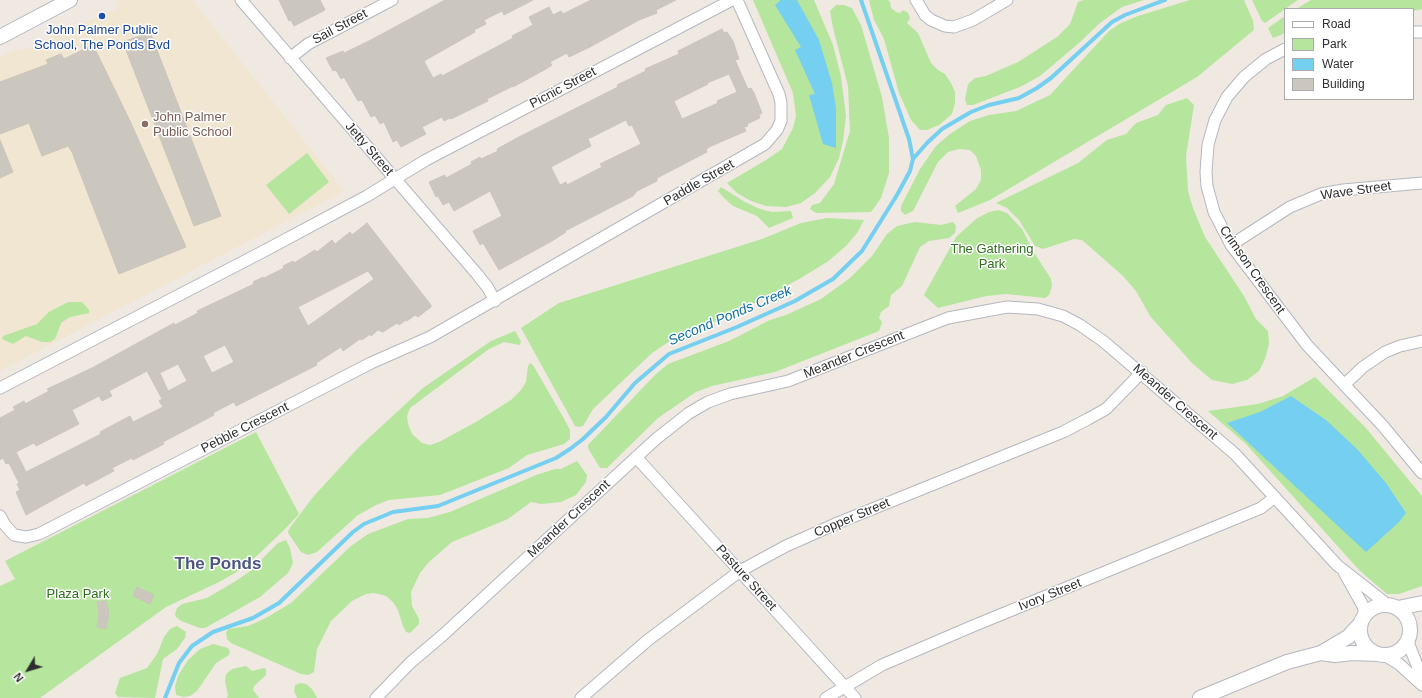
<!DOCTYPE html>
<html>
<head>
<meta charset="utf-8">
<style>
	body { margin:0 }
	#map { position:relative; width:1422px; height:698px; overflow:hidden; background:#efe9e1; font-family:Helvetica,sans-serif }
	canvas { display:block }
	.legend { position:absolute; left:1284px; top:8px; width:130px; height:92px; box-sizing:border-box; background:#fff; border:1px solid #ababab; margin:0; padding:5px 7px; list-style:none; font-size:12px; color:#2e2e2e }
	.legend li { display:flex; align-items:center; gap:8px; height:20px }
	.legend b { width:20px; border:1px solid #ababab }
	.north { position:absolute; left:8px; top:650px; width:40px; height:40px; -webkit-text-stroke:3px #fff; paint-order:stroke; rotate:232deg; font-size:11px; font-weight:700; line-height:16px; text-align:center; color:#2e2e2e }
	.north::after { content:''; display:block; margin:auto; width:14px; height:18px; background:#2e2e2e; clip-path:polygon(50% 0,100% 100%,50% 72%,0 100%) }
</style>
</head>
<body>
<div id="map">
<canvas width="1422" height="698"></canvas>
<ul class="legend">
<li><b style="height:5px;background:#fff"></b>Road</li>
<li><b style="height:11px;background:#b6e59e"></b>Park</li>
<li><b style="height:11px;background:#75cff0"></b>Water</li>
<li><b style="height:11px;background:#cbc7bf"></b>Building</li>
</ul>
<div class="north">N</div>
</div>
<script>
const g = document.querySelector('canvas').getContext('2d');
g.lineJoin = 'round';
function fill(path, color) { g.fillStyle = color; g.fill(path, 'evenodd'); }
const shape = rows => new Path2D(rows.map(r => 'M' + r).join(''));
function stroke(path, color, width, dash) { g.strokeStyle = color; g.lineWidth = width; g.lineCap = dash ? 'butt' : 'round'; g.setLineDash(dash || []); g.stroke(path); }
function drawText(font, color, halo, rows, align = 'center') {
  g.font = font + ' Helvetica,sans-serif'; g.lineWidth = 3; g.setLineDash([]); g.textBaseline = 'middle'; g.strokeStyle = halo; g.fillStyle = color; for (const [text, x, y, turn = 0] of rows) {
    g.save(); g.translate(x, y); g.rotate((+turn || 0) * Math.PI / 180); g.textAlign = isNaN(turn) ? turn : align; if (halo) g.strokeText(text, 0, 0); g.fillText(text, 0, 0); g.restore();
  }
}
fill(shape([
	[115,0,192,0,344,191,0,371,0,57,13,51,34,47,59,33,118,8]
]), '#f0e6d1');
fill(shape([
	[753,0,814,0,833,45,841,76,846,116,843,141,839,158,830,177,815,193,801,203,786,207,766,206,751,201,737,193,727,183,766,160,782,149,793,128,796,116,793,93],
	[869,0,888,0,890,2,891,8,896,12,900,13,903,10,908,13,910,18,907,23,918,33,931,63,938,70,945,74,951,83,955,92,955,103,952,114,939,125,927,130,920,130,911,120,899,93,884,39,874,20],
	[1084,0,1144,0,1122,7,1100,23,1079,43,1040,76,1020,87,973,105,967,105,965,99,968,84,975,78,986,76,1018,62,1057,37,1070,24,1078,2],
	[1190,0,1244,0,1253,21,1254,30,1197,77,990,200,958,213,955,206,976,189,981,180,981,170,976,156,970,150,959,149,948,152,938,162,913,211,905,215,901,211,901,206,920,169,936,146,950,134,970,121,989,115,1016,111,1050,95,1109,31,1121,23,1138,16],
	[1252,0,1298,0,1265,23,1262,21],
	[1311,0,1422,0,1422,9,1413,11,1413,9,1296,9],
	[836,5,844,5,852,8,861,25,882,97,889,138,889,173,881,198,871,212,816,213,810,209,812,205,820,203,834,184,850,131,848,86,833,28,830,11],
	[1285,16,1285,33,1273,38,1268,28],
	[1187,98,1194,105,1186,156,1188,191,1193,208,1205,237,1244,296,1256,319,1268,331,1269,344,1265,359,1259,371,1247,380,1232,384,1212,380,1192,363,1150,316,1136,291,1123,276,1082,240,1074,239,1043,249,1035,246,1019,220,1007,208,996,203,1078,163,1107,140,1126,134,1136,123,1158,115,1166,105],
	[307,153,329,182,289,214,266,185],
	[721,187,745,202,760,209,772,212,791,211,793,218,769,228,757,216,733,206,724,198,718,191],
	[998,210,1007,213,1022,229,1035,254,1051,279,1052,286,1049,295,1045,298,1006,294,986,296,938,308,924,295,956,237,976,219,989,212],
	[827,218,864,220,857,233,846,246,827,262,801,278,740,311,673,339,652,353,593,409,583,426,579,427,575,426,521,328,559,303,762,239,801,223],
	[915,222,941,225,953,222,956,226,955,233,949,238,929,241,920,247,902,286,891,295,889,306,881,312,879,318,882,322,879,331,775,372,712,386,696,392,658,418,607,468,600,468,588,448,588,445,655,375,668,364,729,341,770,320,786,315,821,299,850,278,872,256,887,234,897,226],
	[68,302,82,302,89,310,89,313,70,317,61,323,55,339,50,342,42,342,26,336,13,344,2,339,3,336,37,324,49,312],
	[515,331,521,341,520,345,504,342,489,349,410,408,407,416,408,424,412,434,422,443,430,445,439,442,476,422,511,400,521,390,526,382,528,366,530,363,533,365,563,417,570,430,570,439,564,444,527,455,509,468,440,495,389,500,376,505,358,515,317,552,308,555,301,552,288,533,289,529,313,497,359,447,423,388,491,341],
	[1315,377,1365,427,1422,496,1422,586,1399,594,1387,594,1359,570,1246,444,1208,411,1258,404,1283,396],
	[256,432,299,514,285,529,244,568,219,582,166,607,40,698,0,698,0,586,15,579,5,561],
	[577,461,587,475,586,482,576,495,561,502,541,504,531,502,508,519,452,542,429,562,420,573,411,592,412,606,419,619,419,624,410,633,406,632,403,626,398,610,393,602,386,596,374,593,366,594,352,601,331,621,317,649,314,672,308,675,301,674,231,643,227,639,226,633,228,629,248,626,266,618,291,603,351,546,368,534,408,519,428,518,450,512,536,475,555,469,561,469],
	[286,540,290,548,293,563,288,573,260,597,205,628,200,628,181,621,176,617,175,614,177,608,182,604,207,598,234,582,249,572,278,543],
	[177,626,186,632,185,638,177,649,163,659,155,698,118,697,115,693,120,678,147,668,157,654,164,637,170,629],
	[213,644,228,648,230,652,229,655,216,663,197,691,190,696,184,697,176,695,175,687,178,676,188,660,200,649],
	[246,666,252,671,264,668,266,669,266,675,254,686,253,690,259,698,227,698,228,695,225,681,226,674,232,669],
	[300,683,306,684,312,689,317,698,297,698,294,691,295,685]
]), '#b6e59e');
fill(shape([
	[781,0,797,0,819,40,832,83,836,108,836,148,823,144,809,95,815,94,795,50,801,47,775,5],
	[1291,396,1326,420,1357,449,1386,483,1406,513,1399,522,1366,552,1227,423,1260,412]
]), '#75cff0');
stroke(shape([
	[861,0,909,139,913,159],
	[165,698,179,663,192,646,213,632,253,618,279,603,353,532,364,524,393,512,438,506,556,458,570,449,583,439,606,417,635,383,669,354,737,327,795,301,833,279,862,251,897,195,910,171,913,159,927,143,942,129,971,112,989,105,1019,98,1037,88,1051,78,1112,22,1125,15,1165,0]
]), '#75cff0', 4);
const building = shape([
	[279,0,320,0,325,10,294,26,291,20,289,21,279,0],
	[445,0,533,0,504,15,502,11,484,20,486,24,474,30,475,32,424,61,433,78,441,74,442,76,513,38,512,36,533,25,529,17,549,7,553,15,561,11,563,14,591,0,676,0,656,10,657,13,639,20,590,47,569,57,567,53,550,62,552,65,546,69,513,87,513,86,487,99,488,101,451,119,450,118,444,121,442,117,422,127,426,134,401,147,397,140,393,142,384,122,380,124,375,115,371,117,362,100,358,101,344,77,341,79,336,70,333,71,326,58,343,51,344,53,369,41,445,0],
	[722,29,724,33,727,32,733,41,739,59,735,60,748,89,751,88,754,93,762,113,759,115,760,118,747,124,748,126,744,127,746,131,709,147,706,150,707,152,657,178,657,181,637,191,633,196,565,231,566,232,552,241,499,270,483,243,480,245,473,231,502,216,490,191,454,211,449,202,443,205,438,196,436,197,429,182,445,175,446,178,472,164,471,162,480,157,481,159,498,151,497,149,517,138,618,87,617,85,646,71,645,69,679,54,678,51,722,29],
	[729,74,737,92,717,101,718,103,682,119,674,101,708,84,707,83,729,74],
	[626,120,629,126,632,125,641,144,600,164,602,167,567,185,566,182,560,185,551,167,591,146,588,139,626,120],
	[150,32,221,216,194,226,123,42,150,32],
	[93,45,130,121,186,247,119,274,72,152,68,146,42,156,29,123,0,134,0,82,48,64,46,60,61,54,64,59,93,45],
	[0,140,13,172,0,178,0,140],
	[367,223,431,305,431,307,418,317,415,315,407,321,406,320,399,325,397,323,383,332,378,330,371,336,370,334,362,340,360,339,343,351,341,347,316,363,317,365,236,406,234,402,213,413,214,415,163,442,164,444,133,460,132,458,112,468,114,471,86,486,84,483,26,515,16,492,20,490,17,484,19,483,9,463,6,464,3,458,0,460,0,418,15,410,13,407,24,401,25,404,49,391,47,389,92,368,174,323,175,325,198,313,197,311,254,284,253,282,263,277,264,278,284,268,283,266,293,261,294,263,315,250,317,252,332,240,335,244,350,232,352,235,367,223],
	[368,271,374,279,308,326,298,307,368,271],
	[225,345,234,362,212,373,203,356,225,345],
	[178,364,187,381,168,391,160,373,178,364],
	[147,371,162,399,159,401,163,407,133,422,130,416,100,432,101,434,26,472,16,452,34,443,36,446,79,424,72,410,99,396,102,401,112,396,109,391,147,371],
	[137,587,154,595,150,604,133,596,137,587],
	[106,601,109,614,106,629,97,627,99,614,97,602,106,601]
]);
fill(building, '#cbc7bf');
stroke(building, '#cbc5ba', 1);
const minor = shape([
	[241,0,477,274,488,288,495,301],
	[916,0,925,15,931,20,945,26,954,27,973,20,1007,0],
	[1413,32,1422,32],
	[1285,49,1266,59,1244,77,1227,97,1215,120,1208,145,1206,172,1207,186,1214,212,1231,245,1307,345,1383,426,1422,473],
	[290,58,308,44,392,0],
	[1231,245,1290,207,1321,194,1343,190,1422,183],
	[1344,385,1363,367,1385,352,1400,346,1422,341],
	[0,388,266,250,367,196,426,160,732,0],
	[636,457,855,698],
	[0,516,5,525,14,535,26,537,39,534,371,363,430,337,765,144,777,130,781,121,781,103,779,94,737,0],
	[1344,572,1363,606,1365,614],
	[1408,642,1422,678],
	[1384,655,1399,664,1422,685],
	[376,698,410,663,443,635,656,439,689,413,708,402,730,394,788,381,948,318,1007,307,1038,309,1063,316,1080,325,1103,341,1235,454,1337,565,1388,605],
	[581,698,648,640,740,571,786,546,840,522,1063,432,1088,419,1106,409,1142,372],
	[826,698,882,665,973,626,1249,513,1261,508,1275,497]
]);
const tertiary = shape([
	[0,37,70,0],
	'1360 630a25 25 0 1 1 50 0a25 25 0 1 1-50 0Z',
	[1398,608,1422,603],
	[1321,653,1335,655,1353,653,1377,654],
	[1200,698,1287,662,1321,653,1348,637,1361,623]
]);
stroke(minor, '#b4b7c1', 13);
stroke(tertiary, '#b4b7c1', 16);
stroke(minor, '#fff', 11);
stroke(tertiary, '#fff', 14);
for (const [x, y, r, color] of [
	[102,16,4,"#1a4fb4"],
	[145,124,4,"#8d6e63"]
]) { const dot = new Path2D(); dot.arc(x, y, r, 0, 2 * Math.PI); g.fillStyle = color; g.fill(dot); stroke(dot, '#fff', 1.5); }
drawText('13px', '#2e2e2e', '#fff', [
	["Sail Street",340,27,-28],
	["Picnic Street",563,88,-28],
	["Jetty Street",369,149,49],
	["Paddle Street",699,183,-30],
	["Wave Street",1356,191,-8],
	["Crimson Crescent",1252,270,55],
	["Meander Crescent",854,355,-22],
	["Meander Crescent",1175,402,41],
	["Pebble Crescent",245,428,-27],
	["Copper Street",852,518,-23],
	["Meander Crescent",569,519,-43],
	["Pasture Street",746,578,48],
	["Ivory Street",1050,595,-22]
]);
drawText('13px', '#164399', '#fff', [
	["John Palmer Public",102,30],
	["School, The Ponds Bvd",102,45]
]);
drawText('13px', '#785e54', '#fff', [
	["John Palmer",153,117],
	["Public School",153,132]
], 'left');
drawText('13px', '#2c6e1b', '#fff', [
	["The Gathering",992,249],
	["Park",992,264],
	["Plaza Park",78,594]
]);
drawText('italic 14px', '#0d6fa3', '#fff', [
	["Second Ponds Creek",730,316,-23]
]);
drawText('bold 17px', '#4d5680', '#fff', [
	["The Ponds",218,564]
]);
</script>
</body>
</html>
